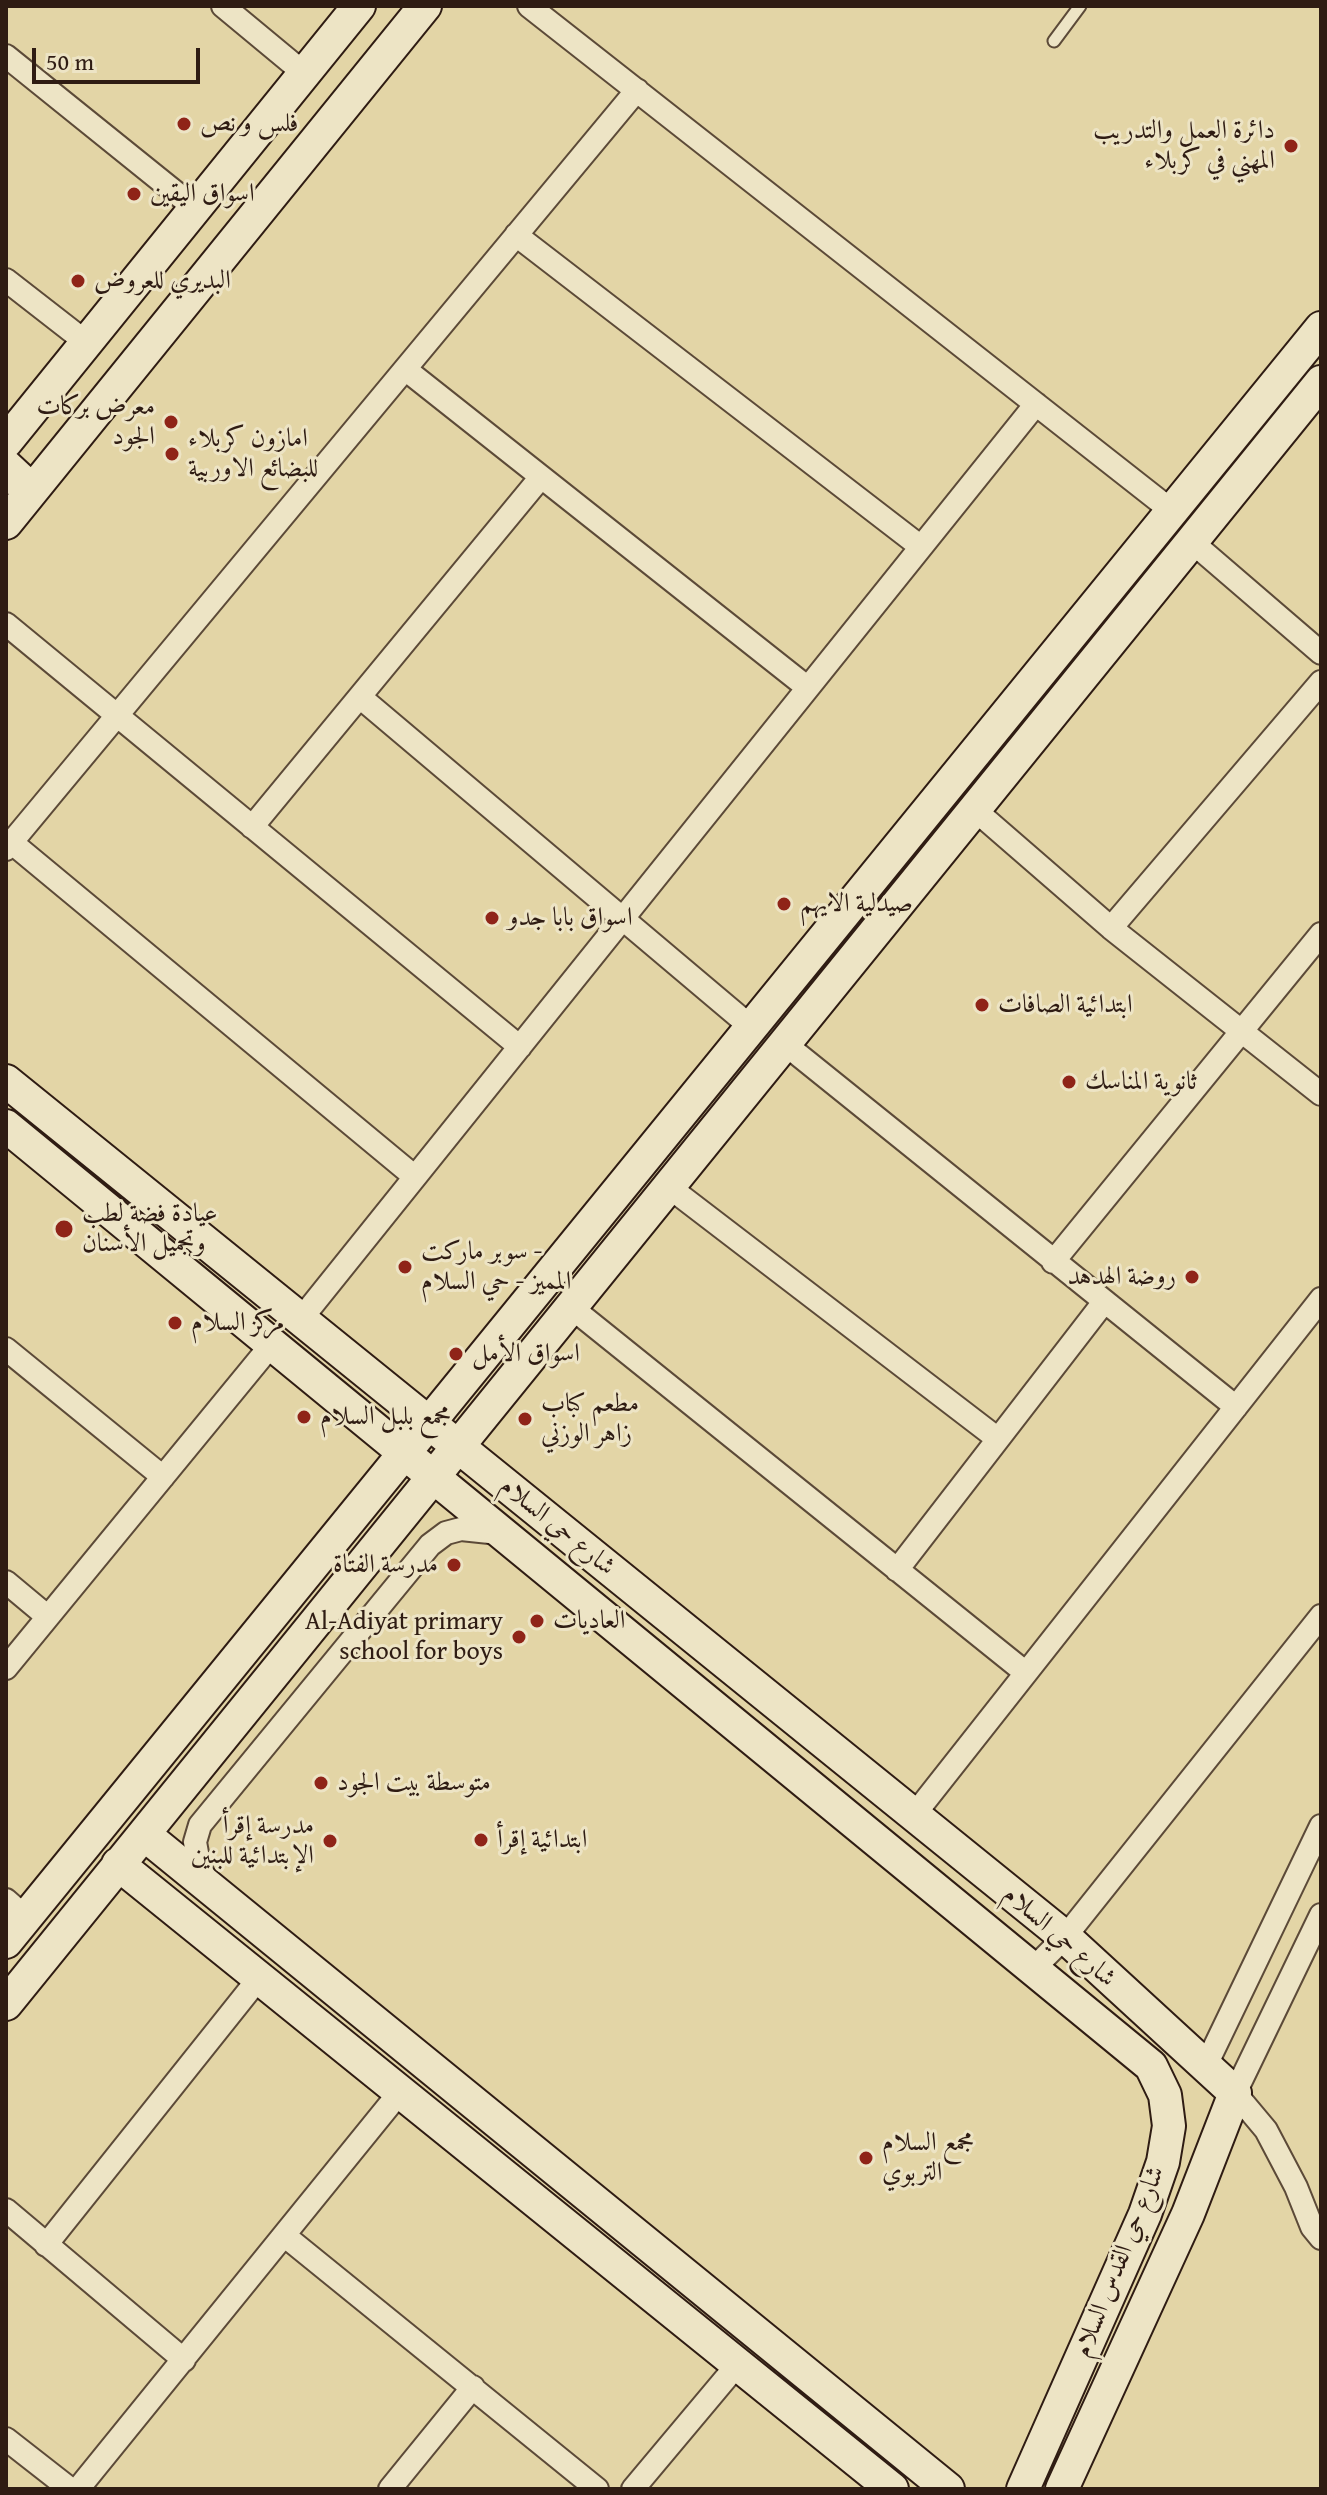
<!DOCTYPE html>
<html>
<head>
<meta charset="utf-8">
<style>
	body { margin:0 }
	#map { position:relative; width:1327px; height:2495px; overflow:hidden; background:#e3d5a6; font-family:"Gentium Book Plus",serif }
	canvas { display:block }
	.frame { position:absolute; inset:0; border:8px solid #2f1c13; pointer-events:none }
	.scale { position:absolute; left:32px; top:48px; width:168px; height:36px; box-sizing:border-box; border:4px solid #2f1c13; border-top:0; padding-left:10px; font-size:24px; line-height:28px; white-space:nowrap; color:#2f1c13; -webkit-text-stroke:6px #ede4c5; paint-order:stroke }
</style>
</head>
<body>
<div id="map">
<canvas width="1327" height="2495"></canvas>
<div class="frame"></div>
<div class="scale">50 m</div>
</div>
<script>
const g = document.querySelector('canvas').getContext('2d');
g.lineJoin = 'round';
const shape = rows => new Path2D(rows.map(r => 'M' + r).join(''));
function stroke(path, color, width, dash) { g.strokeStyle = color; g.lineWidth = width; g.lineCap = dash ? 'butt' : 'round'; g.setLineDash(dash || []); g.stroke(path); }
function drawText(font, color, halo, rows, align = 'center') {
  g.font = font + ' "Gentium Book Plus",Amiri,serif'; g.lineWidth = 6; g.setLineDash([]); g.textBaseline = 'middle'; g.strokeStyle = halo; g.fillStyle = color; for (const [text, x, y, turn = 0] of rows) {
    g.save(); g.translate(x, y); g.rotate((+turn || 0) * Math.PI / 180); g.textAlign = isNaN(turn) ? turn : align; if (halo) g.strokeText(text, 0, 0); g.fillText(text, 0, 0); g.restore();
  }
}
const lane = shape([
	[1054,41,1080,6]
]);
const street = shape([
	[223,6,305,74],
	[529,6,1172,511],
	[6,56,196,209],
	[516,235,921,547],
	[6,280,87,343],
	[405,369,808,688],
	[1192,542,1321,653],
	[6,624,520,1047],
	[360,697,751,1027],
	[975,810,1111,928,1321,1094],
	[252,827,541,477],
	[11,842,415,1177],
	[6,849,637,90],
	[1111,928,1321,682],
	[785,1044,1236,1407],
	[669,1187,998,1439],
	[1053,1262,1321,934],
	[572,1308,1026,1673],
	[301,1319,1036,404],
	[6,1349,163,1477],
	[897,1570,1104,1302],
	[6,1582,48,1617],
	[6,1668,272,1344],
	[914,1815,1321,1299],
	[207,1883,199,1864,195,1842,200,1825,430,1545,446,1533,461,1529,499,1533],
	[6,1900,14,1907],
	[1321,1915,1235,2093,1266,2130,1296,2187,1312,2227,1321,2238],
	[1034,1968,1065,1937,1321,1616],
	[1206,2065,1321,1826],
	[6,2210,184,2360],
	[285,2236,597,2489],
	[46,2245,259,1978],
	[6,2439,70,2489],
	[78,2489,400,2092],
	[390,2489,473,2387],
	[633,2489,737,2365]
]);
const secondary = shape([
	[6,442,359,6],
	[6,466,21,480,26,498],
	[6,523,425,6],
	[6,1081,1065,1937,1235,2093,1188,2214,1062,2489],
	[6,1126,1151,2066,1165,2095,1169,2126,1163,2162,1145,2214,1023,2489],
	[145,1835,948,2489],
	[118,1864,892,2489],
	[6,1942,1321,328],
	[6,2004,1321,382]
]);
stroke(lane, '#5c4a38', 15);
stroke(street, '#5c4a38', 26);
stroke(secondary, '#2f1c13', 36);
stroke(lane, '#ede4c5', 11);
stroke(street, '#ede4c5', 22);
stroke(secondary, '#ede4c5', 32);
for (const [x, y, r, color] of [
	[184,124,8,"#8f2418"],
	[1291,146,8,"#8f2418"],
	[134,194,8,"#8f2418"],
	[78,281,8,"#8f2418"],
	[171,422,8,"#8f2418"],
	[172,454,8,"#8f2418"],
	[784,904,8,"#8f2418"],
	[492,918,8,"#8f2418"],
	[982,1005,8,"#8f2418"],
	[1069,1082,8,"#8f2418"],
	[64,1229,10,"#8f2418"],
	[405,1267,8,"#8f2418"],
	[1192,1277,8,"#8f2418"],
	[175,1323,8,"#8f2418"],
	[456,1354,8,"#8f2418"],
	[304,1417,8,"#8f2418"],
	[525,1419,8,"#8f2418"],
	[454,1565,8,"#8f2418"],
	[537,1621,8,"#8f2418"],
	[519,1637,8,"#8f2418"],
	[321,1783,8,"#8f2418"],
	[481,1840,8,"#8f2418"],
	[330,1841,8,"#8f2418"],
	[866,2158,8,"#8f2418"]
]) { const dot = new Path2D(); dot.arc(x, y, r, 0, 2 * Math.PI); g.fillStyle = color; g.fill(dot); stroke(dot, '#ede4c5', 3); }
drawText('26px', '#2f1c13', '#ede4c5', [
	["فلس و نص",200,124],
	["دائرة العمل والتدريب",1275,131,"right"],
	["المهني في كربلاء",1275,161,"right"],
	["اسواق اليقين",150,194],
	["البديري للعروض",94,281],
	["معرض بركات",155,407,"right"],
	["الجود",155,437,"right"],
	["امازون كربلاء",188,439],
	["للبضائع الاوربية",188,469],
	["صيدلية الايهم",800,904],
	["اسواق بابا جدو",508,918],
	["ابتدائية الصافات",998,1005],
	["ثانوية المناسك",1085,1082],
	["عيادة فضة لطب",82,1214],
	["وتجميل الأسنان",82,1244],
	["سوبر ماركت -",421,1252],
	["المميز - حي السلام",421,1282],
	["روضة الهدهد",1176,1277,"right"],
	["مركز السلام",191,1323],
	["اسواق الأمل",472,1354],
	["مطعم كباب",541,1404],
	["زاهر الوزني",541,1434],
	["مجمع بلبل السلام",320,1417],
	["مدرسة الفتاة",438,1565,"right"],
	["العاديات",553,1621],
	["Al-Adiyat primary",503,1622,"right"],
	["school for boys",503,1652,"right"],
	["متوسطة بيت الجود",337,1783],
	["مدرسة إقرأ",314,1826,"right"],
	["الإبتدائية للبنين",314,1856,"right"],
	["ابتدائية إقرأ",497,1840],
	["مجمع السلام",882,2143],
	["التربوي",882,2173]
], 'left');
drawText('26px', '#2f1c13', '#ede4c5', [
	["شارع حي السلام",557,1527,39],
	["شارع حي السلام",1059,1937,41],
	["شارع حي القدس السلام",1120,2262,-68]
]);
</script>
</body>
</html>
